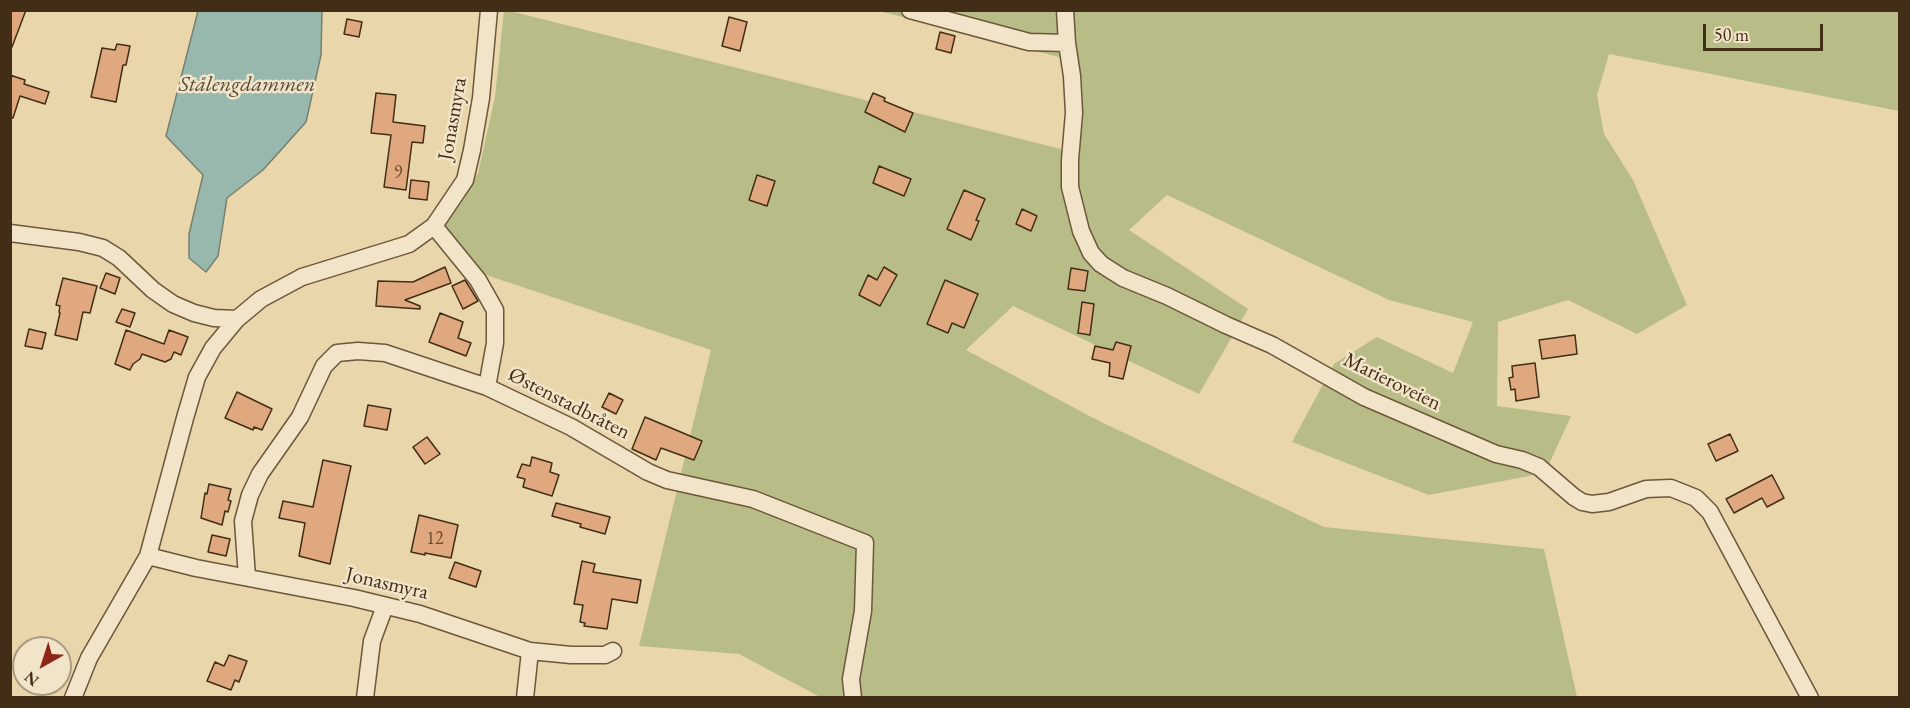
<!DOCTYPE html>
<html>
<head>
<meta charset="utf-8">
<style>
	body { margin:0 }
	#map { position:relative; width:1910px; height:708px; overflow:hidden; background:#ead6ab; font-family:"EB Garamond",serif }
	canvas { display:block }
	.frame { position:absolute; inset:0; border:12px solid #422d16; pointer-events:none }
	.north { position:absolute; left:12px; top:636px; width:60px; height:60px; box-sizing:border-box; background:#f1e4c8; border:2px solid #ab9b81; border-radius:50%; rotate:219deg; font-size:16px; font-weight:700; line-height:24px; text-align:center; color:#422d16 }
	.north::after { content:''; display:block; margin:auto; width:21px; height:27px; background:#8f2418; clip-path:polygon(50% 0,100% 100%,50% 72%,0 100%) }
	.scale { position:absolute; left:1703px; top:24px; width:120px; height:27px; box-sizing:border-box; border:3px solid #422d16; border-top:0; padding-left:8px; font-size:18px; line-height:21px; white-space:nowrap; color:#422d16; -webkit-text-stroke:4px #f1e4c8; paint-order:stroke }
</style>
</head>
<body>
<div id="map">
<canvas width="1910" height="708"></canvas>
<div class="frame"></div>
<div class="north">N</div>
<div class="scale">50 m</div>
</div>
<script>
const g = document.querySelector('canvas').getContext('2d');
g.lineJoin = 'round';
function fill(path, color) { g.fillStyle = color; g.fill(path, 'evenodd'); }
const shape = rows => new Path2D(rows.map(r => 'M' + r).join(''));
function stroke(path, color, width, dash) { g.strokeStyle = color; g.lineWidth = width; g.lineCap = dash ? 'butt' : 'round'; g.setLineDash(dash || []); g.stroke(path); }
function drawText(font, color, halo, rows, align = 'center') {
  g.font = font + ' "EB Garamond",serif'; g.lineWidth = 5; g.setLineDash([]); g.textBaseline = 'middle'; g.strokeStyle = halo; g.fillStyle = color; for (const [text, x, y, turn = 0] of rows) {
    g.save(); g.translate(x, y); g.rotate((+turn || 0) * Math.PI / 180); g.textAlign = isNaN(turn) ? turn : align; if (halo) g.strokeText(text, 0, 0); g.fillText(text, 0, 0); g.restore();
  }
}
fill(shape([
	[504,11,510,11,1069,151,1063,58,879,11,1899,11,1899,111,1609,54,1597,95,1604,134,1633,180,1687,305,1637,334,1568,300,1498,322,1497,406,1571,416,1545,473,1429,495,1292,442,1334,364,1377,337,1453,373,1473,322,1389,300,1167,195,1129,230,1248,309,1199,394,1013,306,966,350,1099,421,1324,527,1544,549,1577,697,820,697,739,654,639,646,711,350,477,272,440,227,478,173,495,97]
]), '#b8bd87');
const water = shape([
	[198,11,322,11,321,55,306,122,263,170,227,198,218,256,206,272,189,258,189,234,203,175,166,136,198,11]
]);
fill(water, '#98b8ae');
stroke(water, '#768071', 1.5);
const building = shape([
	[10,10,26,10,12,47,10,47,10,10],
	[729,17,747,22,740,51,722,46,729,17],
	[347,19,362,22,359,37,344,34,347,19],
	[940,32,955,36,951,53,936,49,940,32],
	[117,44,130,46,126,65,123,65,116,102,91,97,102,48,115,50,117,44],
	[10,75,25,80,24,84,49,92,45,104,20,96,13,118,10,118,10,75],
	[376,93,396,95,393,122,425,126,423,143,412,142,406,190,384,187,391,135,371,133,376,93],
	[873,93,885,98,884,101,913,113,905,132,865,112,873,93],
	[879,166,911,179,904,196,873,183,879,166],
	[757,175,775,181,767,206,749,200,757,175],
	[411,180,429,182,427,200,409,198,411,180],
	[964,190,985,199,976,220,979,221,971,240,947,229,964,190],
	[1022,209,1037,216,1031,231,1016,224,1022,209],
	[445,267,451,283,405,300,420,306,420,309,376,306,378,281,413,282,445,267],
	[884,267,897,275,880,306,859,295,868,275,877,280,884,267],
	[1071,268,1088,271,1085,291,1068,289,1071,268],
	[106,273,120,278,115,294,100,288,106,273],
	[63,278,97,286,90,313,83,312,77,340,55,335,60,313,59,312,60,306,56,305,63,278],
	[465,280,478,301,463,309,452,286,465,280],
	[945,280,978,294,964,328,952,323,948,333,927,324,945,280],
	[1082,302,1094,304,1090,335,1078,333,1082,302],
	[122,309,135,313,130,327,116,322,122,309],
	[440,313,463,322,458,338,471,343,466,356,429,342,440,313],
	[29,329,46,333,42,349,25,346,29,329],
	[126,330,164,344,169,330,188,337,181,355,174,352,171,359,165,362,142,354,140,359,133,364,130,370,115,364,126,330],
	[1575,335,1577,354,1542,359,1539,340,1575,335],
	[1116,342,1131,346,1123,379,1109,376,1110,363,1092,359,1095,346,1113,350,1116,342],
	[1535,363,1539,397,1516,401,1515,389,1511,390,1509,378,1513,377,1512,366,1535,363],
	[237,392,272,409,262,430,254,427,253,430,225,418,237,392],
	[609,393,623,400,616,414,602,407,609,393],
	[368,405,391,409,387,430,364,426,368,405],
	[645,417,702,441,694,460,661,448,656,460,632,449,645,417],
	[1730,434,1738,451,1716,461,1708,444,1730,434],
	[427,437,440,454,425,464,413,447,427,437],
	[532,457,552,463,550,472,559,475,552,496,523,487,525,479,517,477,522,464,530,466,532,457],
	[323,460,351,466,330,564,299,556,305,523,279,518,283,501,313,507,323,460],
	[1772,475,1784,498,1767,507,1762,498,1734,513,1726,499,1772,475],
	[209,484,231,489,228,500,231,501,228,512,225,511,222,525,201,518,205,493,207,494,209,484],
	[556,503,610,517,605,534,580,527,581,524,552,516,556,503],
	[419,515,458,525,451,558,425,553,425,555,411,552,419,515],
	[212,535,230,539,226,556,208,552,212,535],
	[582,561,595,564,593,572,641,580,637,603,612,599,607,629,584,626,585,623,580,622,583,605,574,604,582,561],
	[455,562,481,571,476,587,449,578,455,562],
	[229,655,247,661,239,682,235,680,231,690,207,681,215,662,224,666,229,655]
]);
fill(building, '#dfa87e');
stroke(building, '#422d16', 1.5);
const street = shape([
	[910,10,1029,42,1067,43],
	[1065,10,1067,43,1072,76,1074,113,1070,160,1070,187,1081,231,1091,253,1101,264,1123,278,1167,296,1226,325,1272,345,1364,397,1496,454,1522,460,1539,467,1574,497,1582,502,1592,504,1609,502,1646,489,1671,488,1696,498,1710,512,1810,698],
	[434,226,478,280,495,310,495,343,487,387],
	[10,233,79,242,103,248,119,258,153,290,173,304,194,313,214,318,237,319],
	[148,556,196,568,354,598,420,614,530,651,571,655,605,655,613,651],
	[247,577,243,521,250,495,260,474,300,417,324,366,337,353,358,351,385,353,487,387,571,427,648,472,667,480,753,499,865,543,863,611,851,679,853,698],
	[73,698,89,658,148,556,185,418,197,377,213,348,237,319,261,299,302,277,409,244,434,226,465,180,472,150,481,98,489,10],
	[365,698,372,641,385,606],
	[525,698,530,651]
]);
stroke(street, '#6c573b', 19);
stroke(street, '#f1e4c8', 16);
drawText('18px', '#694c30', null, [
	["9",398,173],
	["12",435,539]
]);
drawText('21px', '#422d16', '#f1e4c8', [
	["Jonasmyra",453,119,-80],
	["Marieroveien",1392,382,26],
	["Østenstadbråten",569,404,27],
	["Jonasmyra",387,584,13]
]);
drawText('italic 22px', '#534934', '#f1e4c8', [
	["Stålengdammen",247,85]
]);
</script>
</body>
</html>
